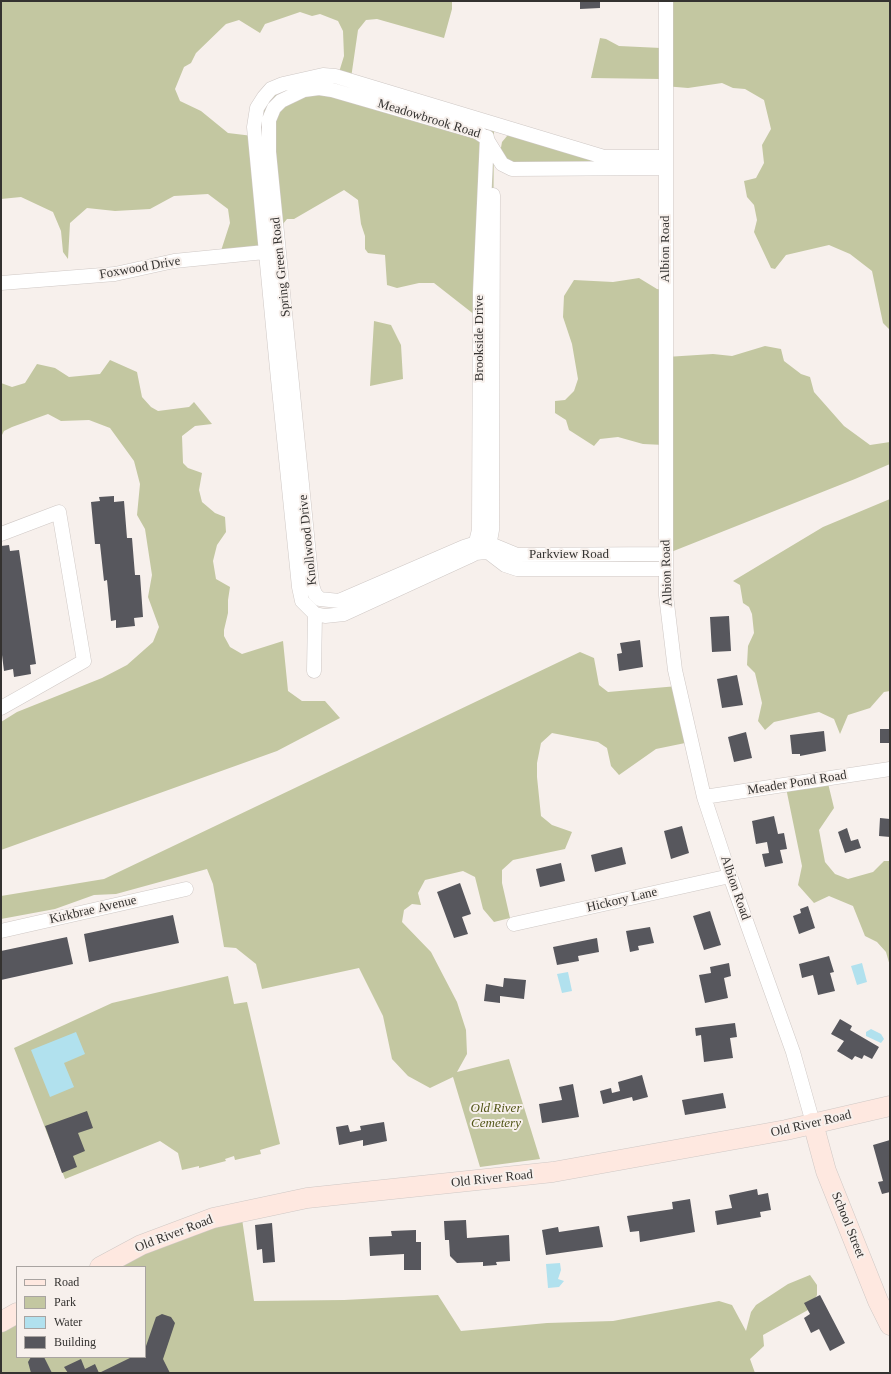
<!DOCTYPE html>
<html>
<head>
<meta charset="utf-8">
<style>
	body { margin:0 }
	#map { position:relative; width:891px; height:1374px; overflow:hidden; background:#f7f0ec; font-family:Georgia,serif }
	canvas { display:block }
	.frame { position:absolute; inset:0; border:2px solid #343230; pointer-events:none }
	.legend { position:absolute; left:16px; top:1266px; width:130px; height:92px; box-sizing:border-box; background:#f7f0ec; border:1px solid #a9a4a1; margin:0; padding:5px 7px; list-style:none; font-size:12px; color:#343230 }
	.legend li { display:flex; align-items:center; gap:8px; height:20px }
	.legend b { width:20px; border:1px solid #a9a4a1 }
</style>
</head>
<body>
<div id="map">
<canvas width="891" height="1374"></canvas>
<div class="frame"></div>
<ul class="legend">
<li><b style="height:5px;background:#fee8e0"></b>Road</li>
<li><b style="height:11px;background:#c3c7a1"></b>Park</li>
<li><b style="height:11px;background:#b1e1ee"></b>Water</li>
<li><b style="height:11px;background:#57575d"></b>Building</li>
</ul>
</div>
<script>
const g = document.querySelector('canvas').getContext('2d');
g.lineJoin = 'round';
function fill(path, color) { g.fillStyle = color; g.fill(path, 'evenodd'); }
const shape = rows => new Path2D(rows.map(r => 'M' + r).join(''));
function stroke(path, color, width, dash) { g.strokeStyle = color; g.lineWidth = width; g.lineCap = dash ? 'butt' : 'round'; g.setLineDash(dash || []); g.stroke(path); }
function drawText(font, color, halo, rows, align = 'center') {
  g.font = font + ' Georgia,serif'; g.lineWidth = 4; g.setLineDash([]); g.textBaseline = 'middle'; g.strokeStyle = halo; g.fillStyle = color; for (const [text, x, y, turn = 0] of rows) {
    g.save(); g.translate(x, y); g.rotate((+turn || 0) * Math.PI / 180); g.textAlign = isNaN(turn) ? turn : align; if (halo) g.strokeText(text, 0, 0); g.fillText(text, 0, 0); g.restore();
  }
}
fill(shape([
	[1,1,452,1,452,9,444,38,377,19,366,20,358,30,350,85,494,126,492,394,480,319,434,283,419,283,397,288,387,285,385,255,368,253,365,249,365,236,361,224,358,200,344,190,294,219,287,219,278,230,276,253,219,257,230,223,228,209,208,194,174,196,150,209,115,211,87,208,70,223,68,259,63,252,61,231,53,212,21,197,1,199],
	[300,12,312,16,320,14,338,21,343,31,344,56,336,82,282,89,269,98,261,114,261,137,228,133,201,111,180,101,175,89,184,67,191,63,196,53,226,24,239,20,260,33,265,24],
	[663,1,890,1,890,330,883,323,872,271,850,254,829,245,786,255,775,269,771,268,754,232,757,220,754,205,747,197,744,181,756,178,764,163,762,145,771,129,764,100,745,89,733,88,722,83,688,88,664,86,661,79,591,78,600,38,606,39,619,46,661,48],
	[515,135,628,169,512,169,500,153,502,142,507,136],
	[639,278,657,289,662,290,666,357,713,354,732,356,765,346,781,349,784,361,801,374,810,377,814,392,844,426,870,445,890,442,890,464,855,479,666,554,664,445,643,444,618,437,600,439,594,446,569,430,566,420,555,413,555,401,565,400,574,391,578,379,572,344,563,317,564,296,574,280,613,282],
	[374,321,391,325,401,345,403,379,370,386],
	[110,360,137,372,142,397,151,407,158,411,189,407,194,402,212,424,195,426,182,436,183,463,188,468,202,473,199,490,202,502,215,513,225,517,226,532,217,545,213,561,216,579,230,587,228,600,228,613,224,630,224,636,230,647,242,654,283,641,288,691,302,701,325,701,340,718,277,751,1,850,1,722,17,712,102,678,127,665,153,642,159,627,148,597,152,575,145,529,137,515,140,484,134,461,110,428,89,420,61,421,48,414,12,427,4,431,1,437,1,383,12,387,25,383,37,364,55,368,69,377,100,374],
	[890,499,890,691,884,692,870,708,848,715,840,734,834,719,819,712,774,722,765,730,758,721,762,703,755,673,747,665,748,646,754,633,752,614,749,607,743,603,740,585,733,581,823,527],
	[580,652,594,658,599,685,608,692,678,686,690,742,656,749,619,775,611,766,607,748,598,742,552,733,541,743,537,763,537,777,541,816,552,825,572,832,565,849,513,860,502,870,502,883,510,918,494,922,483,909,475,877,463,871,425,880,418,893,421,905,412,904,404,910,402,922,431,952,457,1002,466,1030,467,1054,457,1072,509,1059,540,1159,480,1167,453,1077,430,1088,408,1076,392,1059,383,1016,359,968,262,989,256,964,236,948,224,947,213,884,207,869,116,894,94,895,55,909,1,919,1,896,104,879],
	[826,775,834,808,819,830,825,862,835,874,848,879,873,872,884,861,890,861,890,966,886,952,877,942,865,936,853,906,829,896,814,903,798,885,802,866,785,783],
	[228,976,234,1004,247,1002,280,1144,260,1150,261,1154,235,1160,234,1156,225,1159,226,1161,199,1168,199,1166,182,1170,178,1153,160,1141,65,1179,14,1048,112,1003],
	[241,1212,254,1301,344,1300,438,1295,461,1331,547,1323,613,1321,719,1301,732,1305,746,1331,751,1312,756,1305,788,1284,810,1275,817,1285,817,1295,808,1310,763,1335,764,1346,750,1359,755,1373,1,1373,1,1322,17,1313,17,1357,145,1357,145,1267,100,1267]
]), '#c3c7a1');
fill(shape([
	[862,963,867,982,857,985,851,966],
	[568,972,572,991,562,993,557,974],
	[871,1029,881,1034,884,1039,881,1043,866,1036,866,1032],
	[76,1032,85,1054,64,1063,74,1087,50,1097,31,1050],
	[560,1263,561,1270,558,1279,564,1281,559,1287,548,1288,546,1264]
]), '#b1e1ee');
fill(shape([
	[580,1,600,1,600,8,580,9],
	[114,496,114,502,124,501,127,538,132,538,135,575,140,575,143,617,134,618,135,626,116,628,116,620,111,621,107,580,104,581,100,544,95,544,91,502,100,501,99,497],
	[9,545,10,551,19,550,36,664,30,665,31,674,14,677,13,669,4,671,1,647,1,546],
	[729,616,731,651,712,652,710,617],
	[640,640,643,667,619,671,617,654,622,653,620,643],
	[737,675,743,705,722,708,717,679],
	[880,729,890,729,890,743,880,743],
	[824,731,826,751,800,756,800,754,792,754,790,735],
	[746,732,752,758,734,762,728,737],
	[774,816,778,834,784,833,787,849,780,850,783,863,765,867,762,854,769,853,767,842,756,844,752,821],
	[880,818,890,819,890,837,879,836],
	[682,826,689,853,671,859,664,831],
	[847,828,851,841,858,839,861,848,845,853,838,832],
	[622,847,626,864,595,872,591,855],
	[561,863,565,881,540,887,536,869],
	[460,883,471,914,462,917,468,934,454,938,437,892],
	[808,906,815,928,799,934,793,916,801,913,800,909],
	[710,911,721,945,704,950,693,916],
	[173,915,179,943,89,962,84,934],
	[650,927,654,943,638,946,639,950,630,952,626,931],
	[67,937,73,964,1,980,1,951],
	[597,938,599,952,578,956,579,961,557,965,553,947],
	[829,956,834,972,830,973,835,991,818,995,813,975,802,978,799,964],
	[729,963,731,976,724,978,728,998,705,1003,699,975,711,973,710,967],
	[504,978,526,980,524,999,500,996,500,1003,484,1001,486,984,503,987],
	[840,1019,852,1026,850,1030,879,1047,872,1059,864,1055,862,1059,855,1056,852,1060,837,1051,844,1041,831,1034],
	[735,1023,737,1037,730,1038,733,1058,704,1062,701,1035,696,1036,695,1028],
	[642,1075,648,1097,633,1101,632,1097,603,1104,600,1091,611,1088,612,1093,620,1091,618,1082],
	[573,1084,579,1117,542,1123,539,1104,562,1100,559,1087],
	[723,1093,726,1108,685,1115,682,1100],
	[87,1111,93,1128,78,1133,85,1151,73,1156,77,1167,62,1173,45,1126],
	[384,1122,387,1141,363,1146,363,1140,339,1145,336,1127,348,1125,350,1132,361,1130,360,1126],
	[890,1140,890,1192,882,1194,878,1182,883,1181,873,1145],
	[757,1189,758,1195,768,1193,771,1210,760,1212,761,1217,717,1225,715,1211,732,1208,729,1195],
	[690,1199,695,1232,640,1242,639,1231,630,1232,627,1216,673,1209,672,1202],
	[466,1220,467,1238,509,1235,510,1261,496,1262,497,1265,483,1266,483,1262,457,1263,450,1256,449,1240,445,1240,444,1221],
	[272,1223,275,1262,263,1263,262,1249,257,1250,255,1225],
	[599,1226,603,1247,546,1255,542,1230,558,1227,559,1232],
	[416,1230,416,1242,421,1242,421,1270,404,1270,404,1254,370,1256,369,1237,392,1236,391,1231],
	[820,1295,845,1343,830,1351,819,1329,811,1333,804,1318,810,1314,804,1303],
	[162,1314,171,1317,175,1323,163,1359,170,1373,68,1373,64,1367,81,1359,85,1369,95,1364,99,1373,132,1357,145,1357,145,1349,156,1317],
	[31,1357,44,1357,52,1373,31,1373,28,1362]
]), '#57575d');
const street = shape([
	[666,1,666,595,675,670,704,797,730,876,793,1052,813,1123],
	[666,168,512,169,502,164,486,138,477,132,332,90,319,88,304,90,281,101,274,108,269,120,269,152,312,585,315,594,320,599,339,601,464,547,483,541,517,555,666,554],
	[1,283,115,274,174,261,275,251],
	[1,534,59,512,84,661,1,708],
	[488,552,492,530,493,195],
	[488,552,505,565,517,569,666,569],
	[476,553,476,542,479,530,480,292,487,137],
	[315,614,302,601,299,587,278,379,254,127,257,108,264,97,271,89,283,84,323,75,335,76,604,157,666,157],
	[315,614,325,616,344,614,468,557,476,553,485,552],
	[314,671,315,614],
	[704,797,890,769],
	[514,924,730,876],
	[1,931,186,889]
]);
const secondary = shape([
	[813,1123,826,1171,878,1301,890,1325],
	[100,1267,141,1245,213,1218,307,1198,553,1172,786,1130,890,1106],
	[1,1322,17,1313]
]);
stroke(street, '#cfc8c5', 15);
stroke(secondary, '#cfc8c5', 21);
stroke(street, '#fff', 14);
stroke(secondary, '#fee8e0', 20);
drawText('13px', '#343230', '#f7f0ec', [
	["Meadowbrook Road",429,119,17],
	["Albion Road",666,249,-90],
	["Spring Green Road",281,267,-96],
	["Foxwood Drive",140,268,-10],
	["Brookside Drive",480,338,-90],
	["Knollwood Drive",308,540,-96],
	["Parkview Road",569,555],
	["Albion Road",667,573,-92],
	["Meader Pond Road",797,783,-9],
	["Albion Road",735,888,71],
	["Hickory Lane",622,900,-13],
	["Kirkbrae Avenue",93,910,-13],
	["Old River Road",811,1124,-13],
	["Old River Road",492,1179,-6],
	["School Street",848,1225,68],
	["Old River Road",174,1234,-21]
]);
drawText('italic 13px', '#525517', '#f7f0ec', [
	["Old River",496,1109],
	["Cemetery",496,1124]
]);
</script>
</body>
</html>
